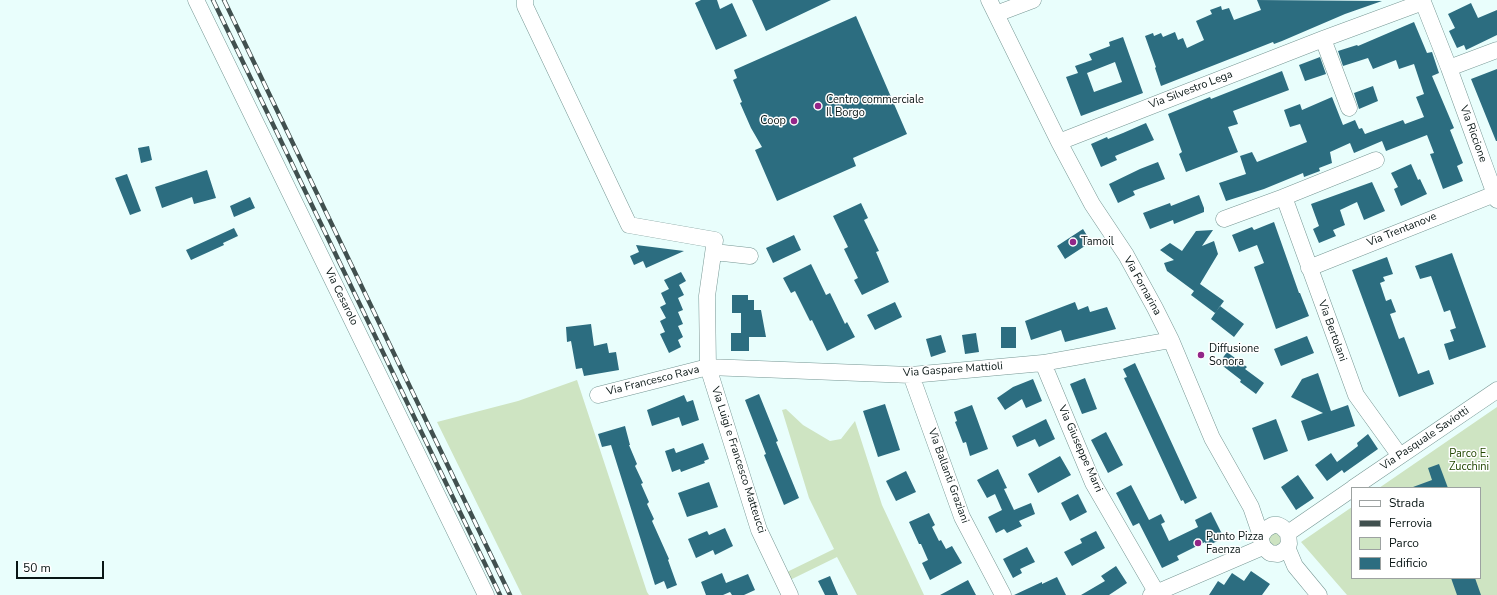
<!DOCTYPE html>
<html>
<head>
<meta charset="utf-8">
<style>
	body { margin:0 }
	#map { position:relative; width:1497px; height:595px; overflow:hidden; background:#e9fefc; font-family:"Nunito Sans",sans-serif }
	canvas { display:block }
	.legend { position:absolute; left:1351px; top:487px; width:130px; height:92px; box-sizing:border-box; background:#fff; border:1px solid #9da2a1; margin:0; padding:5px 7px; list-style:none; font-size:12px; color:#091615 }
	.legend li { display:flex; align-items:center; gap:8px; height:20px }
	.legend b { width:20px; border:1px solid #9da2a1 }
	.scale { position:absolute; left:16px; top:561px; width:88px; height:18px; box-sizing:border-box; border:2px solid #091615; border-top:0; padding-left:5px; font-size:12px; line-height:14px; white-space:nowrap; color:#091615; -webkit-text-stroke:3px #fff; paint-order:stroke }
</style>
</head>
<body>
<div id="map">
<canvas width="1497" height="595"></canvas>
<ul class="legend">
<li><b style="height:5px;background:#fff"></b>Strada</li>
<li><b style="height:5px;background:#41504f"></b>Ferrovia</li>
<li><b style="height:11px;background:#cee4c2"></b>Parco</li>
<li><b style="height:11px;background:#2c6d80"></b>Edificio</li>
</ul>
<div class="scale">50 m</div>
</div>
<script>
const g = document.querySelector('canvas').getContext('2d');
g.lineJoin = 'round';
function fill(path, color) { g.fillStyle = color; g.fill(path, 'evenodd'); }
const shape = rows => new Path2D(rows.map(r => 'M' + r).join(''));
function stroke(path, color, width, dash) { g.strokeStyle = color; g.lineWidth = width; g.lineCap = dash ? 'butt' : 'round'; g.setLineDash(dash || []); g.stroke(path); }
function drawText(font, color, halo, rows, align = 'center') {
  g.font = font + ' "Nunito Sans",sans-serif'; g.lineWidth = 3; g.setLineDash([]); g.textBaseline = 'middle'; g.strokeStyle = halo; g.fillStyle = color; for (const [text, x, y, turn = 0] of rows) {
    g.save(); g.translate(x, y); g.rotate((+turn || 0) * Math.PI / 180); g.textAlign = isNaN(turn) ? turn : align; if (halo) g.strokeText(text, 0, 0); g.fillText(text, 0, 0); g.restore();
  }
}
fill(shape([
	[577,380,647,592,649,595,522,595,437,422,518,401],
	[1497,407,1497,595,1347,595,1301,542,1352,507,1352,578,1480,578,1480,488,1379,488],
	[786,409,803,425,830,441,841,439,855,421,882,505,924,595,857,595,837,557,790,580,787,572,834,549,809,498,782,410],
	[1278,531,1283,543,1271,549,1267,535]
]), '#cee4c2');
fill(shape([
	[701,0,717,0,720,9,732,3,747,36,716,50,695,3],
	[752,0,831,0,766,31],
	[1257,0,1382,1,1345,14,1282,41,1274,44,1273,42,1161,86,1155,68,1156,67,1145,36,1153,33,1154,36,1161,33,1163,37,1175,32,1178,40,1183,38,1187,48,1204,40,1196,21,1212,14,1210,10,1221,6,1222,10,1229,8,1234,20,1261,10],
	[1471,3,1478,18,1497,10,1497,35,1466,50,1464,45,1457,48,1449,31,1455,28,1448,14],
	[856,16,907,134,853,158,856,166,777,201,755,150,762,147,751,128,740,103,742,102,733,80,737,78,734,70],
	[1414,22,1427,53,1432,52,1439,73,1432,76,1454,128,1450,130,1463,163,1457,166,1463,181,1443,189,1430,154,1434,153,1427,135,1386,151,1382,141,1354,153,1350,143,1330,152,1332,163,1319,168,1320,171,1304,177,1303,173,1264,189,1226,201,1219,183,1246,174,1240,156,1252,152,1257,162,1307,142,1300,124,1290,127,1284,110,1300,104,1302,110,1332,97,1343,125,1355,120,1359,129,1362,128,1365,134,1403,120,1405,124,1424,117,1416,97,1424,94,1414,64,1399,69,1396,60,1373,69,1368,58,1343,66,1338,51,1357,45,1358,46],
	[1123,37,1143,93,1081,116,1066,77,1078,73,1075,66,1092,60,1089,54,1110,46,1109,42],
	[1115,62,1122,82,1094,92,1087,73],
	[1320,57,1326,74,1305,81,1299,65],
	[1497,69,1497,141,1496,141,1471,79],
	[1282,71,1289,90,1233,111,1238,124,1228,127,1238,152,1186,172,1179,154,1182,152,1168,114,1210,97,1211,99],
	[1373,86,1378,101,1359,109,1354,93],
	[1146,123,1154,140,1115,156,1117,160,1101,167,1091,144,1107,137,1108,139,1123,133],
	[149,146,152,160,141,163,138,148],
	[1158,162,1165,179,1133,191,1135,195,1118,203,1109,184,1140,169],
	[1411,164,1418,180,1420,179,1427,194,1401,206,1394,189,1398,187,1391,173],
	[207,170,216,198,194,204,192,197,162,208,155,187],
	[127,174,141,211,130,215,115,178],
	[1372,182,1385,211,1364,220,1357,202,1340,210,1345,225,1333,230,1336,236,1319,243,1313,229,1319,226,1311,204],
	[1199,195,1204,208,1204,212,1174,224,1173,220,1150,229,1143,213,1170,203,1171,206],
	[250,197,255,208,234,217,230,206],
	[861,203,868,218,864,220,879,251,876,252,889,282,862,295,854,280,858,278,844,249,848,247,833,216],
	[1274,222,1299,293,1300,293,1309,316,1276,329,1254,267,1264,263,1257,245,1239,252,1232,235,1252,227,1254,230],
	[234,228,238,236,223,243,224,245,191,260,186,250],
	[1083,229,1091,242,1065,259,1057,246],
	[1213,230,1202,246,1214,241,1218,254,1200,284,1224,301,1215,313,1191,295,1194,291,1167,271,1164,263,1174,260,1160,250,1170,243,1182,251,1196,231],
	[794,235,801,250,773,263,766,248],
	[636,245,684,251,646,268,643,261,634,265,630,256,639,252],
	[1452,253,1486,347,1449,360,1444,344,1454,341,1450,330,1456,328,1450,310,1444,312,1431,276,1420,279,1415,266],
	[1387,257,1393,274,1383,277,1385,281,1380,283,1386,301,1391,299,1396,312,1390,314,1399,339,1404,337,1418,374,1429,370,1434,384,1399,397,1352,270],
	[811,264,826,295,830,293,845,324,847,322,855,337,827,351,812,320,810,321,795,291,791,293,783,278],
	[681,272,686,281,679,285,684,295,678,298,683,310,678,312,683,324,678,326,683,337,678,340,681,347,669,353,660,334,665,332,660,321,666,318,660,307,666,304,661,293,669,289,664,280],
	[732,295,748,295,748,300,754,300,754,310,761,310,766,337,749,337,749,351,731,351,731,333,741,333,741,313,732,313],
	[895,302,902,317,875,330,867,315],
	[1075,302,1078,310,1088,306,1090,312,1107,307,1116,329,1065,342,1061,330,1031,340,1025,321],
	[1220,306,1244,324,1234,337,1211,319],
	[591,324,594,346,607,343,609,353,616,352,619,370,584,376,582,368,576,369,571,341,567,342,566,327],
	[1001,327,1016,327,1016,348,1001,348],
	[976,333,979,352,965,354,962,335],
	[941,335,946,352,931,357,926,339],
	[1307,336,1314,353,1281,366,1274,349],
	[1227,352,1247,367,1245,369,1264,383,1256,394,1240,382,1241,380,1219,363],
	[1135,363,1197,498,1185,504,1183,500,1181,501,1124,378,1127,377,1123,369],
	[1318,373,1331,411,1348,405,1355,426,1308,441,1301,421,1323,413,1291,397,1302,379],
	[1085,378,1097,409,1082,414,1070,384],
	[1033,379,1042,401,1026,408,1022,399,1005,410,997,398,1013,387],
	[759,394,778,441,776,442,799,498,784,505,764,455,766,454,745,400],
	[684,395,687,402,693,400,699,420,682,426,679,417,652,426,647,410],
	[885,404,900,450,878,457,863,411],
	[972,405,988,449,970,456,966,442,963,443,955,422,957,421,954,412],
	[1046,419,1055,439,1039,447,1035,439,1017,447,1012,436],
	[1276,419,1288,451,1264,460,1252,428],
	[625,426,630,445,629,445,637,464,635,466,643,483,641,484,649,502,647,504,654,519,652,521,669,559,668,560,677,585,667,589,664,581,655,585,611,445,602,447,598,434],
	[1106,432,1123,465,1108,473,1091,440],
	[1368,434,1378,449,1344,473,1342,470,1327,481,1315,465,1331,453,1337,462,1358,446,1357,443],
	[703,443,709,459,704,461,705,463,681,472,680,469,672,472,665,451,674,448,676,453],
	[1060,456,1071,475,1038,493,1028,474],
	[1439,464,1448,488,1413,488,1413,487,1432,480,1428,468],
	[998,469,1007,488,1004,489,1014,510,1031,503,1035,514,1019,521,1022,526,1007,533,1004,529,996,533,988,517,1002,510,995,494,987,498,977,480],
	[906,471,916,492,896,501,886,481],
	[1298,475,1314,498,1296,510,1281,487],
	[709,482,718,507,687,517,678,493],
	[1131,485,1149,520,1161,514,1165,522,1161,524,1169,541,1198,527,1195,520,1211,512,1224,538,1207,546,1205,542,1177,556,1179,560,1162,568,1139,523,1133,526,1116,493],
	[1078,494,1087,512,1070,521,1061,503],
	[929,513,935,525,932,527,939,541,941,540,946,549,952,546,962,563,930,580,922,563,928,560,921,544,919,544,909,522],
	[725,528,733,546,715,555,713,550,696,558,688,539,707,531,709,535],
	[1096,531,1105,548,1072,566,1064,552,1082,543,1080,539],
	[1027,547,1035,562,1020,569,1022,573,1013,578,1003,559],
	[1116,566,1127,583,1109,595,1081,595,1105,581,1101,576],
	[1251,571,1270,584,1262,595,1209,595,1218,581,1224,585,1232,573,1244,581],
	[722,573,726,583,748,574,755,590,744,595,732,595,730,592,723,595,706,595,701,582],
	[830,576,838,595,825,595,818,581],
	[1057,577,1066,595,1014,595,1042,582,1042,584],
	[1451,578,1475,578,1481,595,1457,595],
	[968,580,976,595,940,595]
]), '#2c6d80');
const minor = shape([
	[196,0,486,595],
	[525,0,525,6,629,225,715,240,707,296,708,367,759,530,790,595],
	[989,0,1059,142,1092,204,1126,255,1155,308,1171,340,1212,438,1251,507,1261,536,1261,540,1263,547,1270,553,1278,554,1285,550,1289,544,1288,533,1282,527,1278,525,1273,525,1266,529,1261,536],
	[996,14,1033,0],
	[1323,39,1349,108],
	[1449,68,1497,50],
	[1059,142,1323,39,1423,2,1449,68,1497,200],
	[1376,160,1284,197,1356,395,1400,456],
	[1224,219,1284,197],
	[714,252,750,256],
	[1309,268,1495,194],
	[1043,363,1093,483,1158,595],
	[911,375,962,517,1003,595],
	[598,395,708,367,911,375,1043,363,1171,340],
	[1353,488,1497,390],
	[1288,533,1352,489],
	[1287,547,1295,566,1319,595],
	[1151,595,1263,547]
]);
stroke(minor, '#769794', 17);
stroke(minor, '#fff', 16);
const rail = shape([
	[213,0,500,595],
	[224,0,510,595]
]);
stroke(rail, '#41504f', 4.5);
stroke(rail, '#fff', 3, [9]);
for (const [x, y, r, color] of [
	[818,106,4,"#932688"],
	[794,121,4,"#932688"],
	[1073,242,4,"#932688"],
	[1201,355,4,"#932688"],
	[1198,543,4,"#932688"]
]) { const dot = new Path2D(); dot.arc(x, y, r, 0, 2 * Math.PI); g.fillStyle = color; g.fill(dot); stroke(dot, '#fff', 1.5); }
drawText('11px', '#091615', '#fff', [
	["Via Silvestro Lega",1191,90,-21],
	["Via Riccione",1473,134,70],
	["Via Trentanove",1402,230,-22],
	["Via Fornarina",1142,286,61],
	["Via Cesarolo",341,297,64],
	["Via Bertolani",1332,331,70],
	["Via Gaspare Mattioli",953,370,-4],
	["Via Francesco Rava",653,381,-14],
	["Via Pasquale Saviotti",1425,439,-34],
	["Via Giuseppe Marri",1080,449,66],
	["Via Luigi e Francesco Matteucci",738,460,72],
	["Via Ballanti Graziani",948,476,70]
]);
drawText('11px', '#091615', '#fff', [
	["Centro commerciale",826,100],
	["Il Borgo",826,113],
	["Coop",786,121,"right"],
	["Tamoil",1081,242],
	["Diffusione",1209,349],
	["Sonora",1209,362],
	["Punto Pizza",1206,537],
	["Faenza",1206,550]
], 'left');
drawText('11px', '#244803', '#fff', [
	["Parco E.",1469,454],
	["Zucchini",1469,467]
]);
</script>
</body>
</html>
